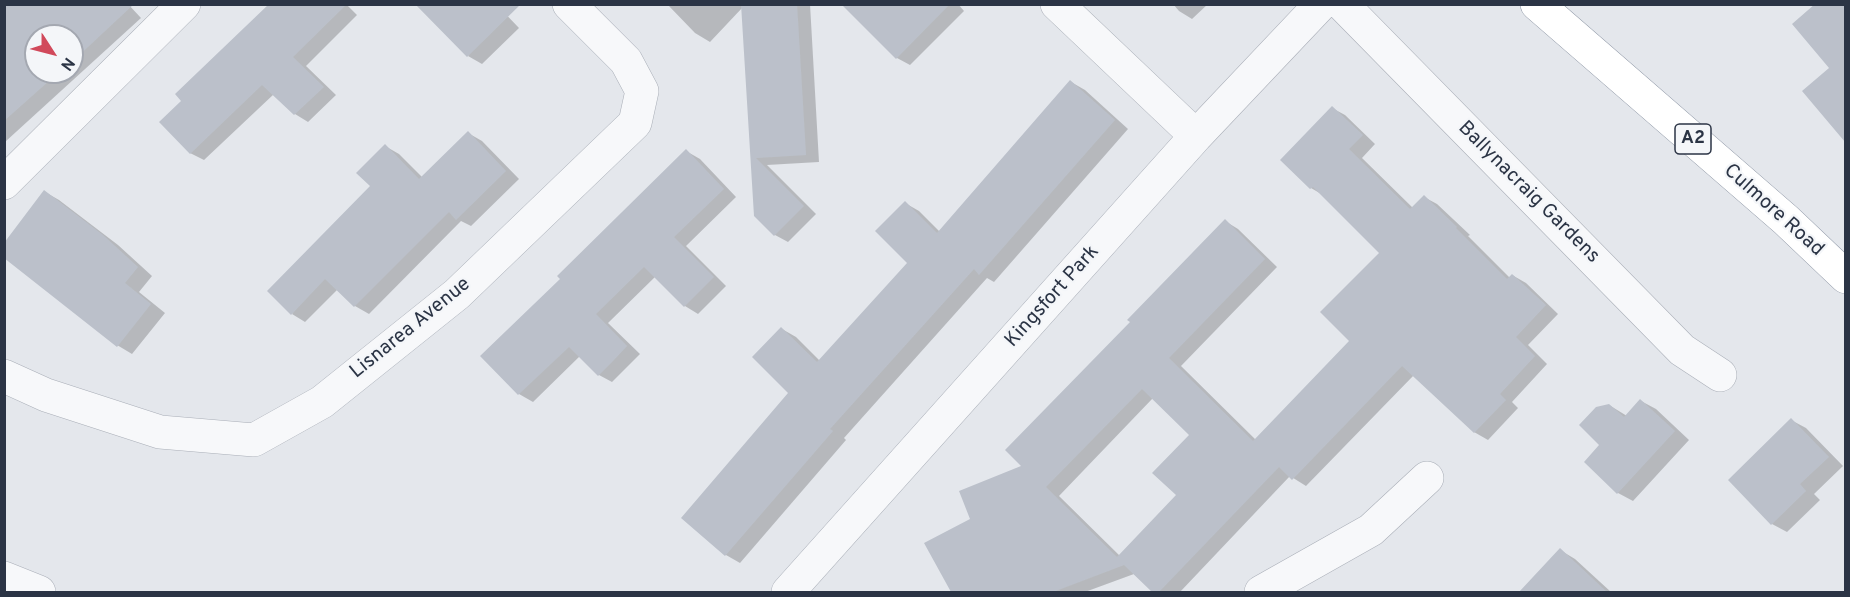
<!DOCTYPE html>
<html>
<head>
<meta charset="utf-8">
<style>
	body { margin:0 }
	#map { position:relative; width:1850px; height:597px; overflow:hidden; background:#e4e7ec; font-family:Overpass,sans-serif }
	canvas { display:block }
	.frame { position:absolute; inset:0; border:6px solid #2b3445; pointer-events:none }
	.north { position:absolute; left:24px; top:24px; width:60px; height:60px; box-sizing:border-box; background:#f4f6f9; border:2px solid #a4a8b1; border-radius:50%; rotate:126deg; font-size:16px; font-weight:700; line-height:24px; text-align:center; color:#2b3445 }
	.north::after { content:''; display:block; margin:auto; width:21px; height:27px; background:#d1495b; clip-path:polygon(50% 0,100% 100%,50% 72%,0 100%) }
</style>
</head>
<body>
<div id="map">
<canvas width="1850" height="597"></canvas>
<div class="frame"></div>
<div class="north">N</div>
</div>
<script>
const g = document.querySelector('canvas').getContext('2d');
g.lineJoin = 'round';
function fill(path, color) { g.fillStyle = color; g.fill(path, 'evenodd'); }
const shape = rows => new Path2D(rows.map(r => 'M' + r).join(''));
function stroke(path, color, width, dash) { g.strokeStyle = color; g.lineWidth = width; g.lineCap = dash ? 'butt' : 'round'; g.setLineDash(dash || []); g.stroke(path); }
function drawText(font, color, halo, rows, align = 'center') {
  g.font = font + ' Overpass,sans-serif'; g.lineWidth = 4.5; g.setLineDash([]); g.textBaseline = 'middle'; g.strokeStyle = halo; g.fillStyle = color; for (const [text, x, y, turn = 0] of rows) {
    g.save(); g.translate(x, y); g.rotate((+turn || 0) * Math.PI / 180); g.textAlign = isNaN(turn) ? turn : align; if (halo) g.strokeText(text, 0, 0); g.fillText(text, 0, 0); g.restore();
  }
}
fill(shape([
	[128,4,141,18,5,142,4,48,7,45],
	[36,36,72,36,72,72,36,72],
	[346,4,357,15,306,66,336,95,308,122,295,114,274,94,204,160,190,153,183,101],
	[496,4,519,28,482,64,468,56],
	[667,4,810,4,819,162,767,165,816,214,788,242,775,235,755,215,743,7,710,42,695,33],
	[843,4,958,4,964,11,910,65,897,58],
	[1173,4,1208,4,1192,19,1179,11],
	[1817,4,1846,4,1846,132,1832,124,1831,68],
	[1071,82,1085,90,1128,129,994,282,987,278,844,438,846,440,740,563,726,555,683,517,790,393,782,329,796,337,820,361,909,262,905,203,919,211,940,232],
	[1332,108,1345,115,1375,144,1362,158,1413,208,1424,197,1437,204,1470,235,1468,236,1510,278,1512,275,1526,283,1558,314,1528,345,1547,364,1512,402,1518,408,1488,440,1474,432,1414,375,1306,486,1290,476,1180,592,1154,592,1134,574,1085,592,952,592,926,544,972,519,1024,466,1132,322,1225,221,1238,229,1277,267,1181,366,1256,440,1351,341,1382,253,1323,195,1311,188,1282,160],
	[1153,398,1191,435,1179,495,1120,556,1059,496],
	[468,133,482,141,519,179,471,226,461,221,369,314,355,306,338,289,305,322,292,314,372,186,385,146,399,154,423,178],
	[686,151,700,159,736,197,686,246,726,286,698,314,685,306,656,276,608,323,640,354,612,382,599,375,580,356,533,402,519,394,483,356,562,279],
	[45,192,59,200,118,245,152,276,139,292,165,313,132,354,117,345],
	[1641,401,1656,409,1689,440,1633,501,1618,493,1602,444,1609,405,1627,416],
	[1791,420,1806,428,1843,466,1814,494,1820,500,1787,532,1772,524],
	[1560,550,1575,559,1611,592,1521,592]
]), '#0003');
fill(shape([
	[4,4,134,4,73,61,72,60,72,36,36,36,36,72,59,72,4,121],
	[269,4,347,4,293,57,324,87,294,115,262,85,190,154,159,122,181,101,175,94],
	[415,4,521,4,467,57],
	[741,4,797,4,806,155,756,158,804,206,774,236,754,216],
	[841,4,950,4,896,59],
	[1815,4,1845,4,1845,142,1802,91,1829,68,1792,24],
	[1070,80,1115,120,979,275,974,269,830,429,833,431,725,556,681,518,788,393,752,357,781,327,817,362,907,263,875,231,905,201,937,233],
	[1332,106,1363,135,1349,149,1410,209,1424,195,1457,227,1456,228,1507,279,1512,274,1546,305,1516,337,1535,356,1500,394,1506,400,1474,433,1402,366,1292,480,1279,467,1159,592,1152,592,1124,565,1053,592,951,592,924,543,970,519,959,491,1021,466,1005,450,1130,322,1127,320,1225,219,1265,259,1169,358,1253,441,1349,341,1320,312,1379,253,1313,187,1310,189,1280,160],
	[1142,389,1189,435,1152,473,1176,495,1117,557,1046,487],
	[468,131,506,171,456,220,449,212,354,307,325,279,291,315,267,291,370,186,356,173,385,144,419,179],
	[686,149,724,189,674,237,714,277,684,307,644,267,596,314,627,346,613,361,598,376,569,347,518,395,480,356,560,279,557,276],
	[44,190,103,235,138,267,125,283,151,304,117,347,4,258,4,243],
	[1640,399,1675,431,1617,494,1584,462,1599,445,1579,425,1596,407,1609,404,1624,417],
	[1791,418,1829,457,1800,484,1806,491,1771,525,1728,480],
	[1560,548,1607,592,1519,592]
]), '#bbc0ca');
const street = shape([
	[1057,4,1196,136],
	[1342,4,1682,350,1720,375],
	[4,183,184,4],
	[4,376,46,395,160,432,254,440,322,402,457,294,635,123,642,91,626,61,569,4],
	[4,578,39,592],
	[788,592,1196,136,1321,4],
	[1261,592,1371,530,1427,478]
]);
const highway = shape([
	[1537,4,1786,220,1846,277]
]);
stroke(street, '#a9aeb7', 34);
stroke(highway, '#8b94a3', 34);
stroke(street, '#f7f8fa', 33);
stroke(highway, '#fff', 33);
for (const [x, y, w] of [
	[1693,139,36]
]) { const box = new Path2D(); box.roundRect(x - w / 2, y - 15, w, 30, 4.5); g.fillStyle = '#f4f6f9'; g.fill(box); stroke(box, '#2b3445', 1.5); }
drawText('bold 18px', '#2b3445', null, [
	["A2",1693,139]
]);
drawText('20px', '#2b3445', '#f4f6f9', [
	["Ballynacraig Gardens",1528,193,45],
	["Culmore Road",1773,211,42],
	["Kingsfort Park",1053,297,-48],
	["Lisnarea Avenue",411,329,-39]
]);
</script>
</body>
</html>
